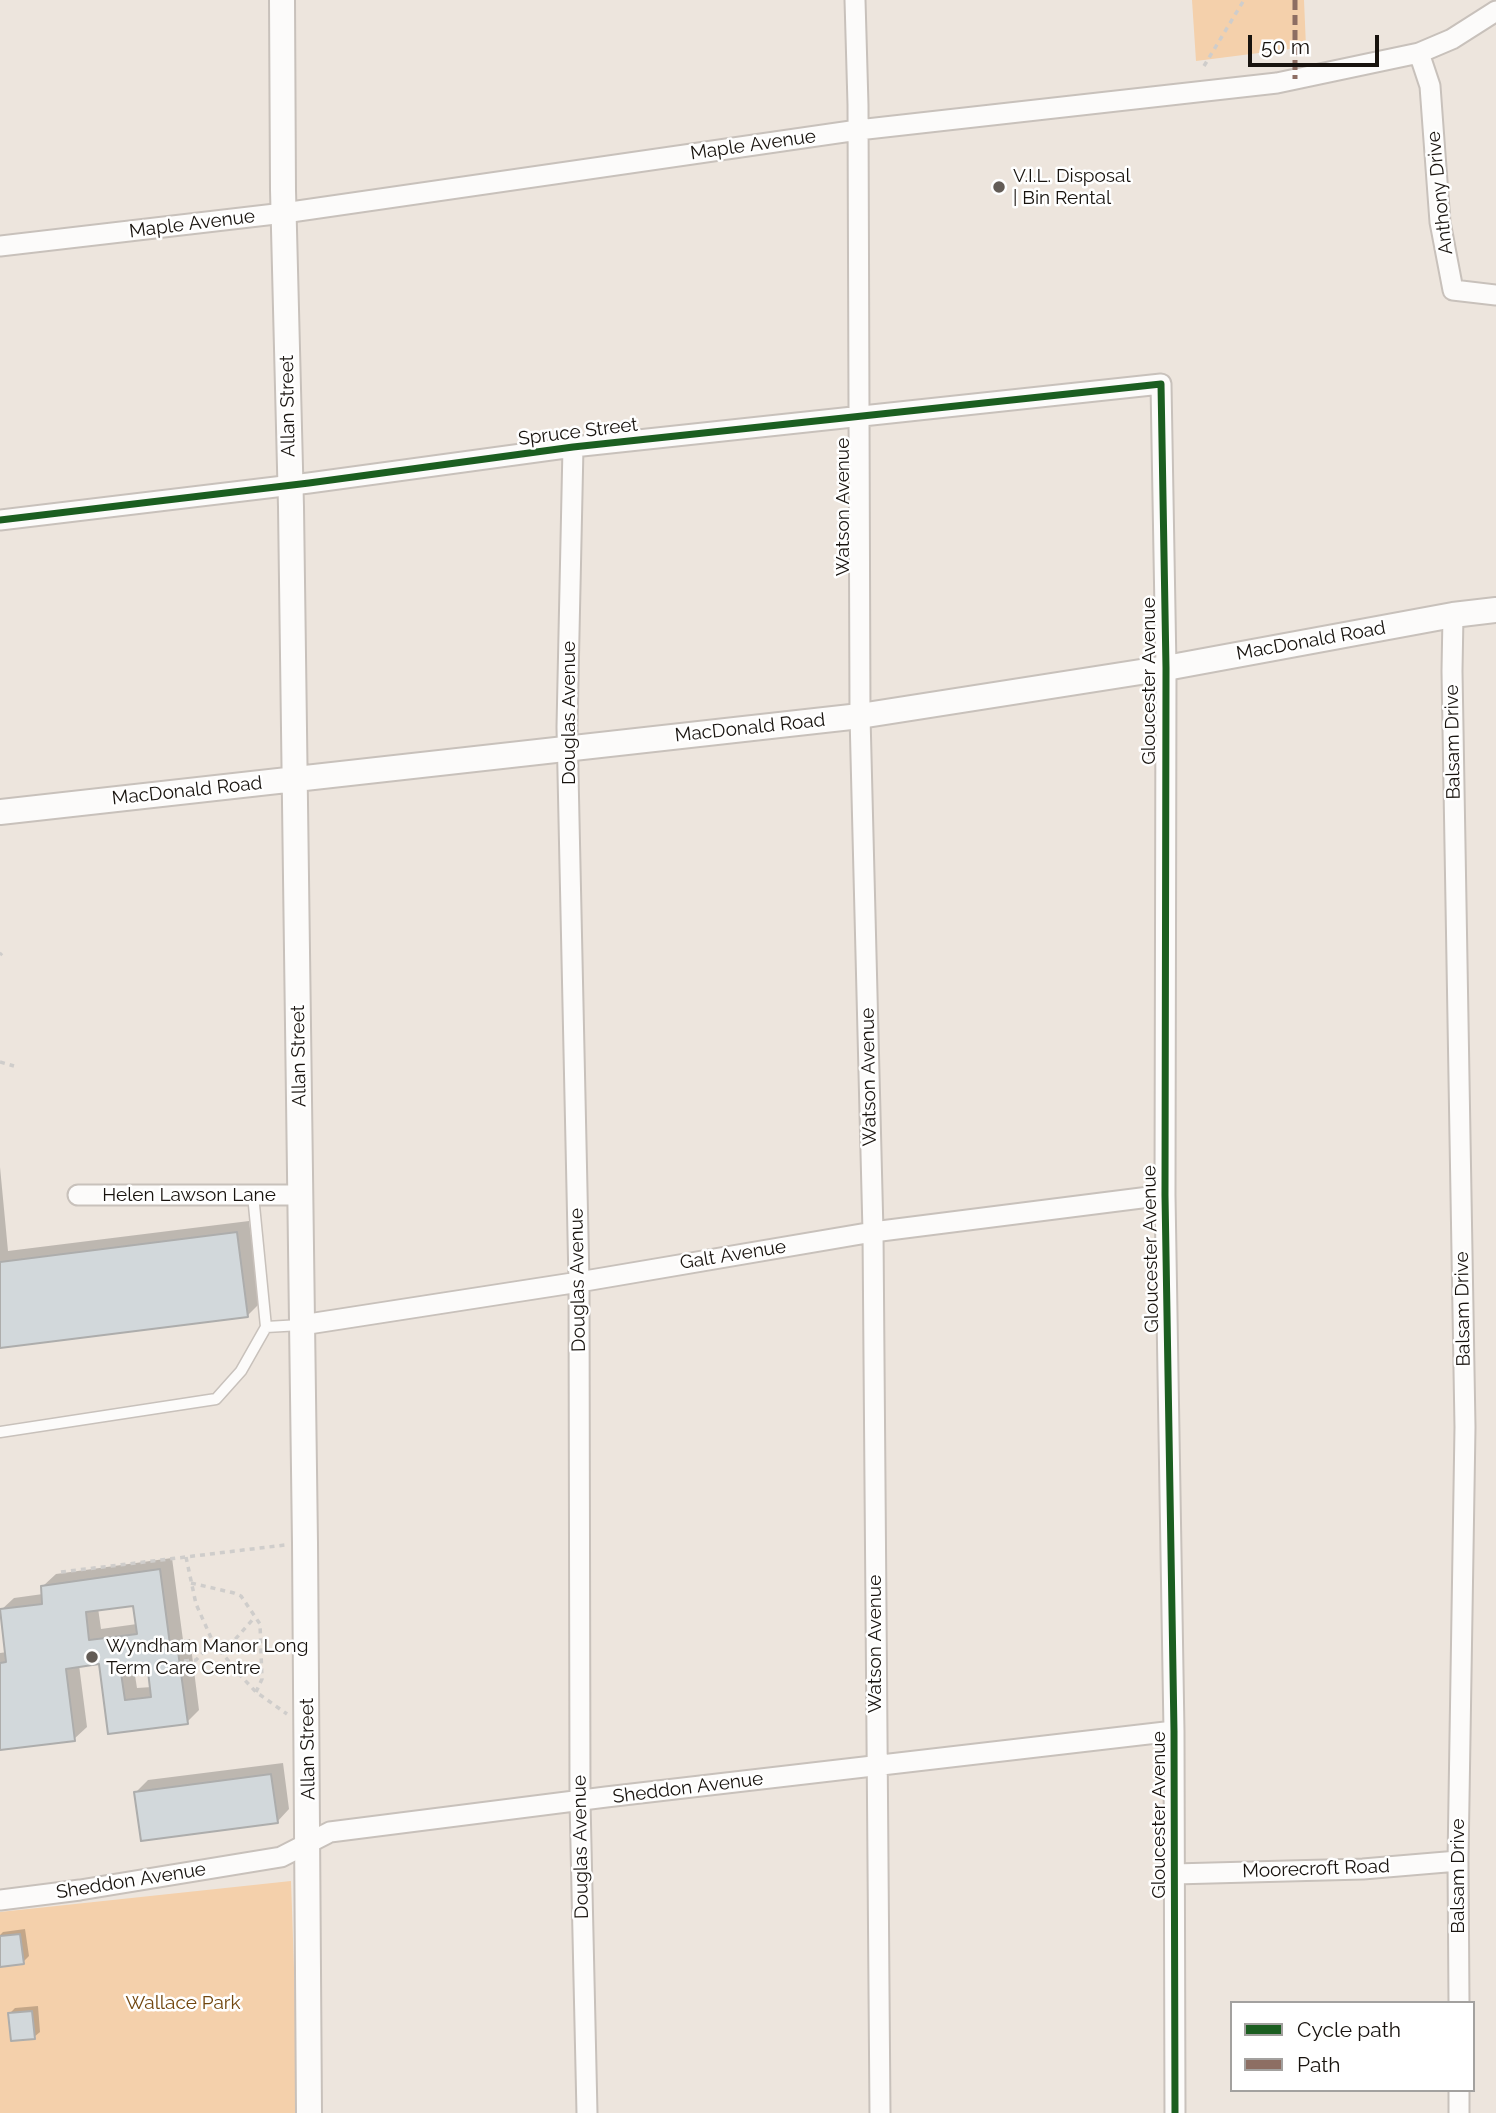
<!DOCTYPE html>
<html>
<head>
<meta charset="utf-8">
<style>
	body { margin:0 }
	#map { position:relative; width:1496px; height:2113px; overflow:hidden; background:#ede5dd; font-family:Raleway,sans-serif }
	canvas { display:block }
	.legend { position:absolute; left:1230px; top:2001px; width:245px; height:91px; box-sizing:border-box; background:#fff; border:2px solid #a3a19f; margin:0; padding:9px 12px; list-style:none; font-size:21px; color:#18130e }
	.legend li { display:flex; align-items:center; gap:14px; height:35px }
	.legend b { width:35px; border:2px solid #a3a19f }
	.scale { position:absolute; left:1248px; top:35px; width:131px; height:32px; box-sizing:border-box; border:4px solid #18130e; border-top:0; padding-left:9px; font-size:21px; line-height:24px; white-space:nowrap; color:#18130e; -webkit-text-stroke:5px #fff; paint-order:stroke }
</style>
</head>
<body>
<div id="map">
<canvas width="1496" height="2113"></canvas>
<ul class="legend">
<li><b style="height:9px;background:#1b5e20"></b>Cycle path</li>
<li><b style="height:9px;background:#8d6e63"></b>Path</li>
</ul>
<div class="scale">50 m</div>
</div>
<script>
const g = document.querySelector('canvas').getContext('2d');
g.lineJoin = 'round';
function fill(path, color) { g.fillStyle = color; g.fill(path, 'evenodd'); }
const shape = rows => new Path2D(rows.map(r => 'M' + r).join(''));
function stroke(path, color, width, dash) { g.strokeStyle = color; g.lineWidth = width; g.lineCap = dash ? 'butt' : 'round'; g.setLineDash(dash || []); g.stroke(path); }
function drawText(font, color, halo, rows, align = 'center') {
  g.font = font + ' Raleway,sans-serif'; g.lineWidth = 5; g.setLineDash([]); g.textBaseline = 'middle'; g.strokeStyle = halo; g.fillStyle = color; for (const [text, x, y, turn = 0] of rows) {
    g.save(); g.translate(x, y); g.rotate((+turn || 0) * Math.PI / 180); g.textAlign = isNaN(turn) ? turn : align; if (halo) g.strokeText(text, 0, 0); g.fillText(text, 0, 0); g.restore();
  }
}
fill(shape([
	[1192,0,1304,0,1306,47,1196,61],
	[291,1881,299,2113,0,2113,0,1912]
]), '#f4d0ab');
fill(shape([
	[0,1167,8,1251,249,1221,260,1303,247,1316,0,1346],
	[172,1558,183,1640,190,1639,199,1710,187,1722,110,1732,101,1662,79,1665,87,1727,74,1739,0,1748,0,1653,7,1652,1,1610,14,1598,43,1594,43,1586,56,1574],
	[134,1604,137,1624,101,1629,98,1608],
	[149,1661,152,1687,137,1688,133,1663],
	[283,1763,289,1809,277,1822,136,1792,148,1780],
	[25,1929,29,1956,23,1962,0,1959,0,1935,3,1932],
	[38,2006,40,2032,34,2037,9,2014,15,2008]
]), '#0003');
const building = shape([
	[237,1232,248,1317,0,1348,0,1262,237,1232],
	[160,1569,171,1652,178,1651,188,1724,108,1734,99,1664,66,1669,75,1741,0,1750,0,1663,6,1662,0,1609,42,1604,41,1586,160,1569],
	[133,1606,137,1634,89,1640,86,1612,133,1606],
	[147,1663,151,1697,125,1700,120,1666,147,1663],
	[271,1774,278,1823,141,1841,134,1792,271,1774],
	[20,1934,24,1964,0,1967,0,1936,20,1934],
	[32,2011,35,2039,11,2041,8,2013,32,2011]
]);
fill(building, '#d2d8db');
stroke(building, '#adadac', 2);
const service = shape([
	[253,1195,266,1327],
	[0,1432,216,1399,241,1371,266,1327,301,1325]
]);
const minor = shape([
	[855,0,858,105,860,716,873,1232,880,2113],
	[1419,53,1430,86,1440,222,1453,290,1496,295],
	[0,246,284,213,858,130,1277,83,1419,53,1452,39,1496,11],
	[573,447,567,727,579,1282,580,1801,587,2113],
	[0,520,309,483,573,447,1161,384,1166,668,1165,1195,1174,1731,1175,2113],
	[1453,615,1452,671,1465,1427,1458,1861,1459,2003],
	[78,1195,301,1195],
	[302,1325,579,1282,873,1232,1165,1195],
	[1174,1874,1363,1869,1458,1861],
	[0,1900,80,1890,281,1857,330,1832,606,1797,1174,1731],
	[1459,2090,1459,2113]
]);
const tertiary = shape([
	[282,0,283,190,291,507,305,1543,309,2113],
	[0,812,860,716,1166,668,1453,615,1496,610]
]);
stroke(service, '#c8c1bb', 13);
stroke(minor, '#c8c1bb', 23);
stroke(tertiary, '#c8c1bb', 28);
stroke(shape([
	[1204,66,1244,0],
	[0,955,2,953],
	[0,1062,14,1066],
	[186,1557,196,1604,213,1642,240,1675,256,1692,287,1714],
	[61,1572,285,1545],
	[191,1583,234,1593,241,1596,260,1624,262,1679,256,1692],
	[222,1654,255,1617],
	[184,1661,196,1660,213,1642]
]), '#cfcdcb', 3.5, [5, 5]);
stroke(service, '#fcfbfa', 10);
stroke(minor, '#fcfbfa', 19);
stroke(tertiary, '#fcfbfa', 24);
stroke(shape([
	[1295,0,1295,79]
]), '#8d6e63', 5, [10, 5]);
stroke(shape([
	[0,520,309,483,573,447,1161,384,1166,668,1165,1195,1174,1731,1175,2113]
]), '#1b5e20', 7);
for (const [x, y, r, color] of [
	[999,187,7,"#635c56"],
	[92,1657,7,"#635c56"]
]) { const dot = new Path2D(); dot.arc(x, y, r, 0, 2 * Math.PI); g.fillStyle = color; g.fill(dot); stroke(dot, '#fff', 2.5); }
drawText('19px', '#18130e', '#fff', [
	["Maple Avenue",753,145,-8],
	["Anthony Drive",1440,193,-96],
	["Maple Avenue",192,224,-7],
	["Allan Street",288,406,-91],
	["Spruce Street",578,432,-7],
	["Watson Avenue",843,507,-90],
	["MacDonald Road",1311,641,-10],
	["Gloucester Avenue",1149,681,-90],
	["Douglas Avenue",569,713,-90],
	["MacDonald Road",750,728,-6],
	["Balsam Drive",1453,742,-91],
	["MacDonald Road",187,791,-6],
	["Allan Street",299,1056,-91],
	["Watson Avenue",869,1077,-91],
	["Helen Lawson Lane",189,1195],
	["Gloucester Avenue",1151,1249,-91],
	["Galt Avenue",733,1255,-9],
	["Douglas Avenue",578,1280,-91],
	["Balsam Drive",1463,1309,-91],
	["Watson Avenue",875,1644,-90],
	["Allan Street",308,1749,-91],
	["Sheddon Avenue",688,1788,-7],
	["Gloucester Avenue",1159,1815,-90],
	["Douglas Avenue",581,1847,-91],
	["Moorecroft Road",1316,1869,-2],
	["Balsam Drive",1458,1876,-90],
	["Sheddon Avenue",131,1881,-9]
]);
drawText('19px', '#18130e', '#fff', [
	["V.I.L. Disposal",1013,176],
	["| Bin Rental",1013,198],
	["Wyndham Manor Long",106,1646],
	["Term Care Centre",106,1668]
], 'left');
drawText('19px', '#71460e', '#fff', [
	["Wallace Park",183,2003]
]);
</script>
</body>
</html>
